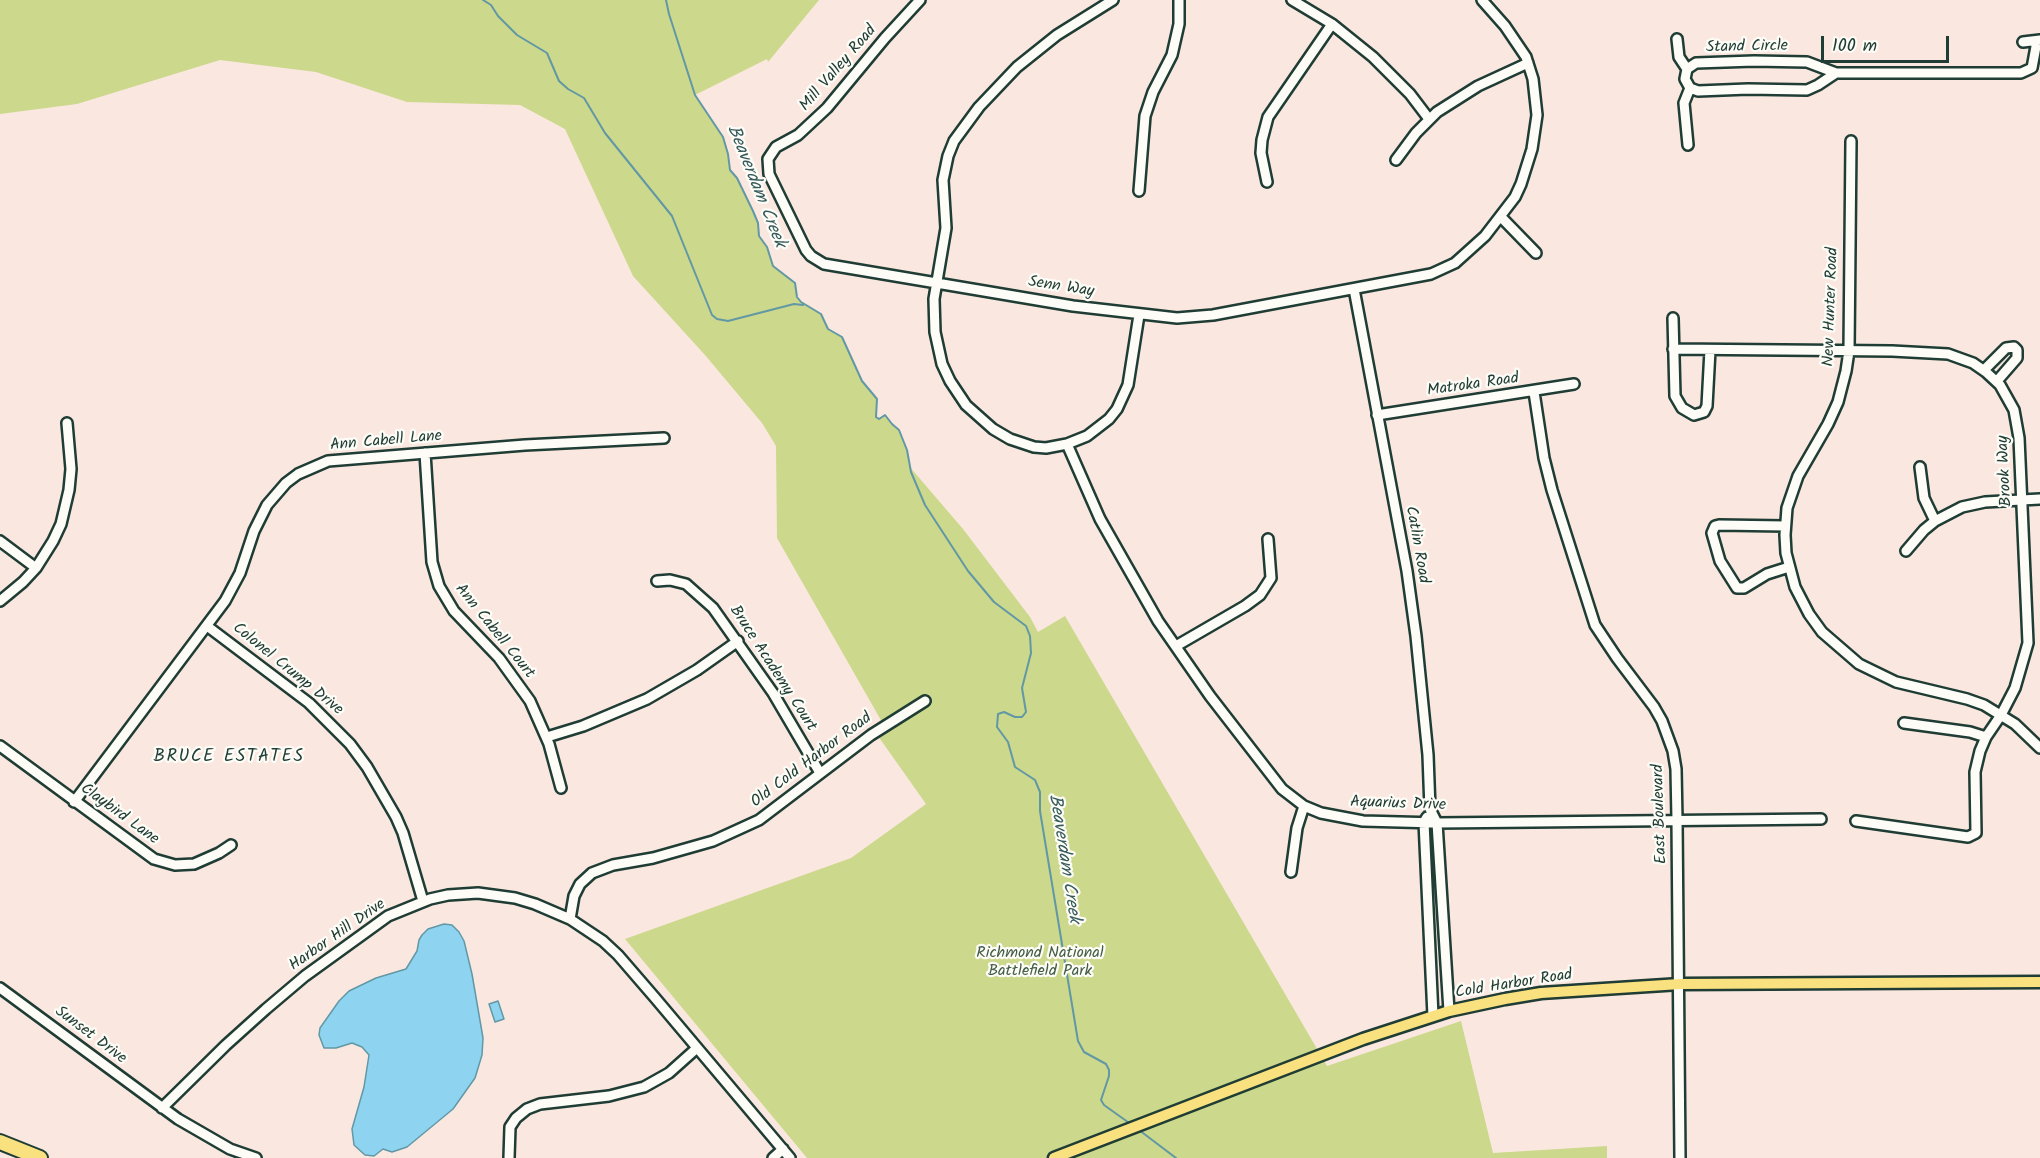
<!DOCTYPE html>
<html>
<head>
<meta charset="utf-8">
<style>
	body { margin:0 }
	#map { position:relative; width:2040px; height:1158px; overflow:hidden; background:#fae8e0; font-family:Kalam,sans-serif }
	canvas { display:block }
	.scale { position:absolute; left:1821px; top:36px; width:128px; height:27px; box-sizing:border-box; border:3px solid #1f3d34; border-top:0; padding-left:8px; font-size:18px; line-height:21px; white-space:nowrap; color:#1f3d34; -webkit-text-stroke:4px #fdfcf7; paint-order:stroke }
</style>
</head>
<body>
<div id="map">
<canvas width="2040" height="1158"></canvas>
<div class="scale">100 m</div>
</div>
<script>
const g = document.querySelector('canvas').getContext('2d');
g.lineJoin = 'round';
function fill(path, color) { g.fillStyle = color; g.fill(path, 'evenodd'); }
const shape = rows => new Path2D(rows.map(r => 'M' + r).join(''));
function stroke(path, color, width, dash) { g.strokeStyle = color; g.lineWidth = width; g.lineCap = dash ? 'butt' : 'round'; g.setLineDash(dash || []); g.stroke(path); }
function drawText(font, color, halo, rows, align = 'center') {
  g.font = font + ' Kalam,sans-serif'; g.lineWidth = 4.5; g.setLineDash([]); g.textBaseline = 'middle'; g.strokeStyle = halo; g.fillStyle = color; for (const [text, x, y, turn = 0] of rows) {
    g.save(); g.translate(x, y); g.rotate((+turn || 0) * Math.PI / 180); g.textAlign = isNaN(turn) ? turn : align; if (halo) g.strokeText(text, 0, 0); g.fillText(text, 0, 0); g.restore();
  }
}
fill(shape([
	[0,0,819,0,768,62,767,59,695,95,723,137,728,154,730,170,737,178,753,211,758,223,759,236,767,247,773,266,795,283,797,297,801,302,821,314,828,329,842,337,862,381,877,399,876,417,879,419,885,415,892,424,899,430,907,450,909,466,963,529,1030,617,1038,632,1065,616,1327,1066,1461,1021,1493,1153,1607,1146,1607,1158,807,1158,625,939,851,858,926,804,878,736,882,722,777,538,776,446,762,423,705,355,633,276,565,129,520,105,407,102,316,72,220,60,77,104,0,114]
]), '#ccd88b');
const water = shape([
	[444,924,452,925,459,932,464,941,472,974,483,1038,482,1055,475,1078,453,1109,407,1147,392,1152,383,1149,374,1156,365,1155,354,1145,352,1129,364,1087,369,1055,362,1047,352,1043,336,1048,324,1048,319,1035,320,1028,339,1001,349,991,376,978,406,969,417,951,419,940,422,935,428,929,444,924],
	[498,1001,504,1019,495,1022,489,1004,498,1001]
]);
fill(water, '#8ed4f0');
stroke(water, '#6298a5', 1.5);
stroke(shape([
	[483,0,491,5,498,16,517,35,547,53,559,81,568,89,584,98,605,133,672,216,712,315,717,319,728,321,794,304,803,305],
	[666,0,669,14,695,95,723,137,728,154,730,170,737,178,753,211,758,223,759,236,767,247,773,266,795,283,797,297,801,302,821,314,828,329,842,337,862,381,877,399,876,417,879,419,885,415,892,424,899,430,907,450,911,472,925,505,968,571,994,602,1026,626,1030,636,1031,653,1022,688,1026,712,1022,717,1015,717,1004,712,998,714,997,727,1008,742,1015,767,1035,780,1040,792,1040,811,1078,1041,1084,1052,1106,1064,1109,1070,1109,1076,1101,1100,1104,1105,1132,1125],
	[1139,1130,1176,1158]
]), '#6298a5', 2);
const minor = shape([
	[920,0,885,38,827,108,798,135,776,147,768,159,769,174,806,250,811,256,824,264,1073,306,1177,318,1213,315,1431,274,1455,263,1485,236,1515,197,1521,184,1532,149,1537,115,1533,79,1526,57,1505,26,1482,0],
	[1113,0,1057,35,1017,67,979,107,954,141,948,156,943,180,946,228,934,299,935,332,942,364,950,381,966,405,993,429,1010,439,1034,447,1046,448,1067,444,1087,436,1109,419,1117,409,1128,385,1139,315],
	[1292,0,1332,24,1373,57,1410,94,1429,119],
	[1677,39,1679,57,1687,69],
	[2023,42,2040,40],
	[1836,73,1818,85,1807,90,1748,89,1698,91,1690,88,1685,79,1687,69,1696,63,1754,61,1807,62,1836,73,2021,73,2032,68,2037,41],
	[1851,141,1849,351,1846,371,1838,402,1828,424,1798,476,1787,508,1785,535,1786,553,1795,587,1809,614,1822,632,1859,664,1896,682,1967,699,1984,705,2015,724,2040,748],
	[1688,145,1684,103,1690,88],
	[1396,160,1416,133,1437,112,1478,86,1528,63],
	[1267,182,1261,153,1262,140,1268,117,1332,24],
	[1139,191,1145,116,1153,92,1172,55,1179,24,1179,0],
	[1501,217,1536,253],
	[1354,289,1407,571,1416,636,1428,755,1430,809,1437,823,1449,1011],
	[1673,318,1675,396,1682,408,1694,415,1704,412,1707,406,1710,350],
	[1673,349,1892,351,1948,354,1973,363,1986,372,2000,385,2014,410,2019,438,2028,643,2015,688,2001,715,1986,737,1980,751,1975,772,1976,833,1968,837,1856,821],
	[1984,370,2006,348,2014,347,2017,350,2017,358,1997,381],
	[1534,392,1544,458,1552,490,1595,625,1617,658,1654,707,1662,721,1673,751,1676,769,1677,820,1680,1158],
	[1377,415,1574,384],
	[1067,444,1100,519,1158,621,1210,696,1282,789,1304,806,1321,813,1363,821,1437,823,1821,819],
	[425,453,432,562,439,586,454,611,499,658,530,701,549,744,561,788],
	[1920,467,1924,498,1935,521],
	[1785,526,1719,525,1715,526,1712,533,1720,561,1737,588,1744,588,1767,574,1789,567],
	[0,541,36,568],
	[1906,551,1924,530,1935,521,1962,507,1985,502,2040,499],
	[657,581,670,580,686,584,713,608,773,693,820,773],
	[0,601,23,582,36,568,53,541,61,524,69,490,71,469,67,423],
	[207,626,309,703,350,744,367,767,396,817,403,833,423,901],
	[1176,646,1245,606,1260,595,1271,578,1268,539],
	[1904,723,1970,732,1986,737],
	[547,737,583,726,647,699,697,670,738,641],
	[0,746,154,859,175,865,194,864,219,853,231,845],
	[74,802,225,601,240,573,254,531,267,505,286,483,298,474,328,461,525,445,664,438],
	[1427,817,1424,822,1433,1016],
	[1291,872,1297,828,1304,806],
	[570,919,574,896,580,884,592,873,613,865,653,858,713,841,759,820,871,735,925,701],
	[0,988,178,1119,230,1149,256,1158],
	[162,1108,226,1045,266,1009,305,976,388,916,430,899,448,895,478,893,515,898,535,904,570,919,603,941,618,955,656,999,790,1158],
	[509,1158,510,1127,516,1118,527,1109,540,1104,609,1096,644,1087,669,1073,697,1048],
	[773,1158,783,1149]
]);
const major = shape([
	[1054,1158,1363,1039,1449,1011,1505,999,1541,993,1680,984,2040,982]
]);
const highway = shape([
	[0,1142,40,1158]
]);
stroke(minor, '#1f3d34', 14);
stroke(major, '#1f3d34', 15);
stroke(highway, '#1f3d34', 18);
stroke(minor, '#fdfcf7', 9);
stroke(major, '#fae180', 10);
stroke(highway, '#fae180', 14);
drawText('16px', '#1f3d34', '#fdfcf7', [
	["Stand Circle",1747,48,-1],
	["Mill Valley Road",839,69,-49],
	["Senn Way",1061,288,9],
	["New Hunter Road",1832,307,-88],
	["Matroka Road",1473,386,-8],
	["Ann Cabell Lane",386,442,-5],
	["Brook Way",2006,471,-93],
	["Catlin Road",1416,545,80],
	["Ann Cabell Court",494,632,51],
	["Bruce Academy Court",772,669,57],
	["Colonel Crump Drive",287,670,39],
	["Old Cold Harbor Road",812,761,-37],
	["Aquarius Drive",1398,805,2],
	["East Boulevard",1661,814,-92],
	["Claybird Lane",119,815,36],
	["Harbor Hill Drive",338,936,-35],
	["Cold Harbor Road",1514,985,-9],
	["Sunset Drive",90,1036,37]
]);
drawText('16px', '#425c45', '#fdfcf7', [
	["Richmond National",1040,954],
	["Battlefield Park",1040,972]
]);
drawText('italic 18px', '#355b5a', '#fdfcf7', [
	["Beaverdam Creek",755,187,68],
	["Beaverdam Creek",1063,859,81]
]);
g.letterSpacing = '1.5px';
drawText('18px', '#1f3d34', '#fdfcf7', [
	["BRUCE ESTATES",229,758]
]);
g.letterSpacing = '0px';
</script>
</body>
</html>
